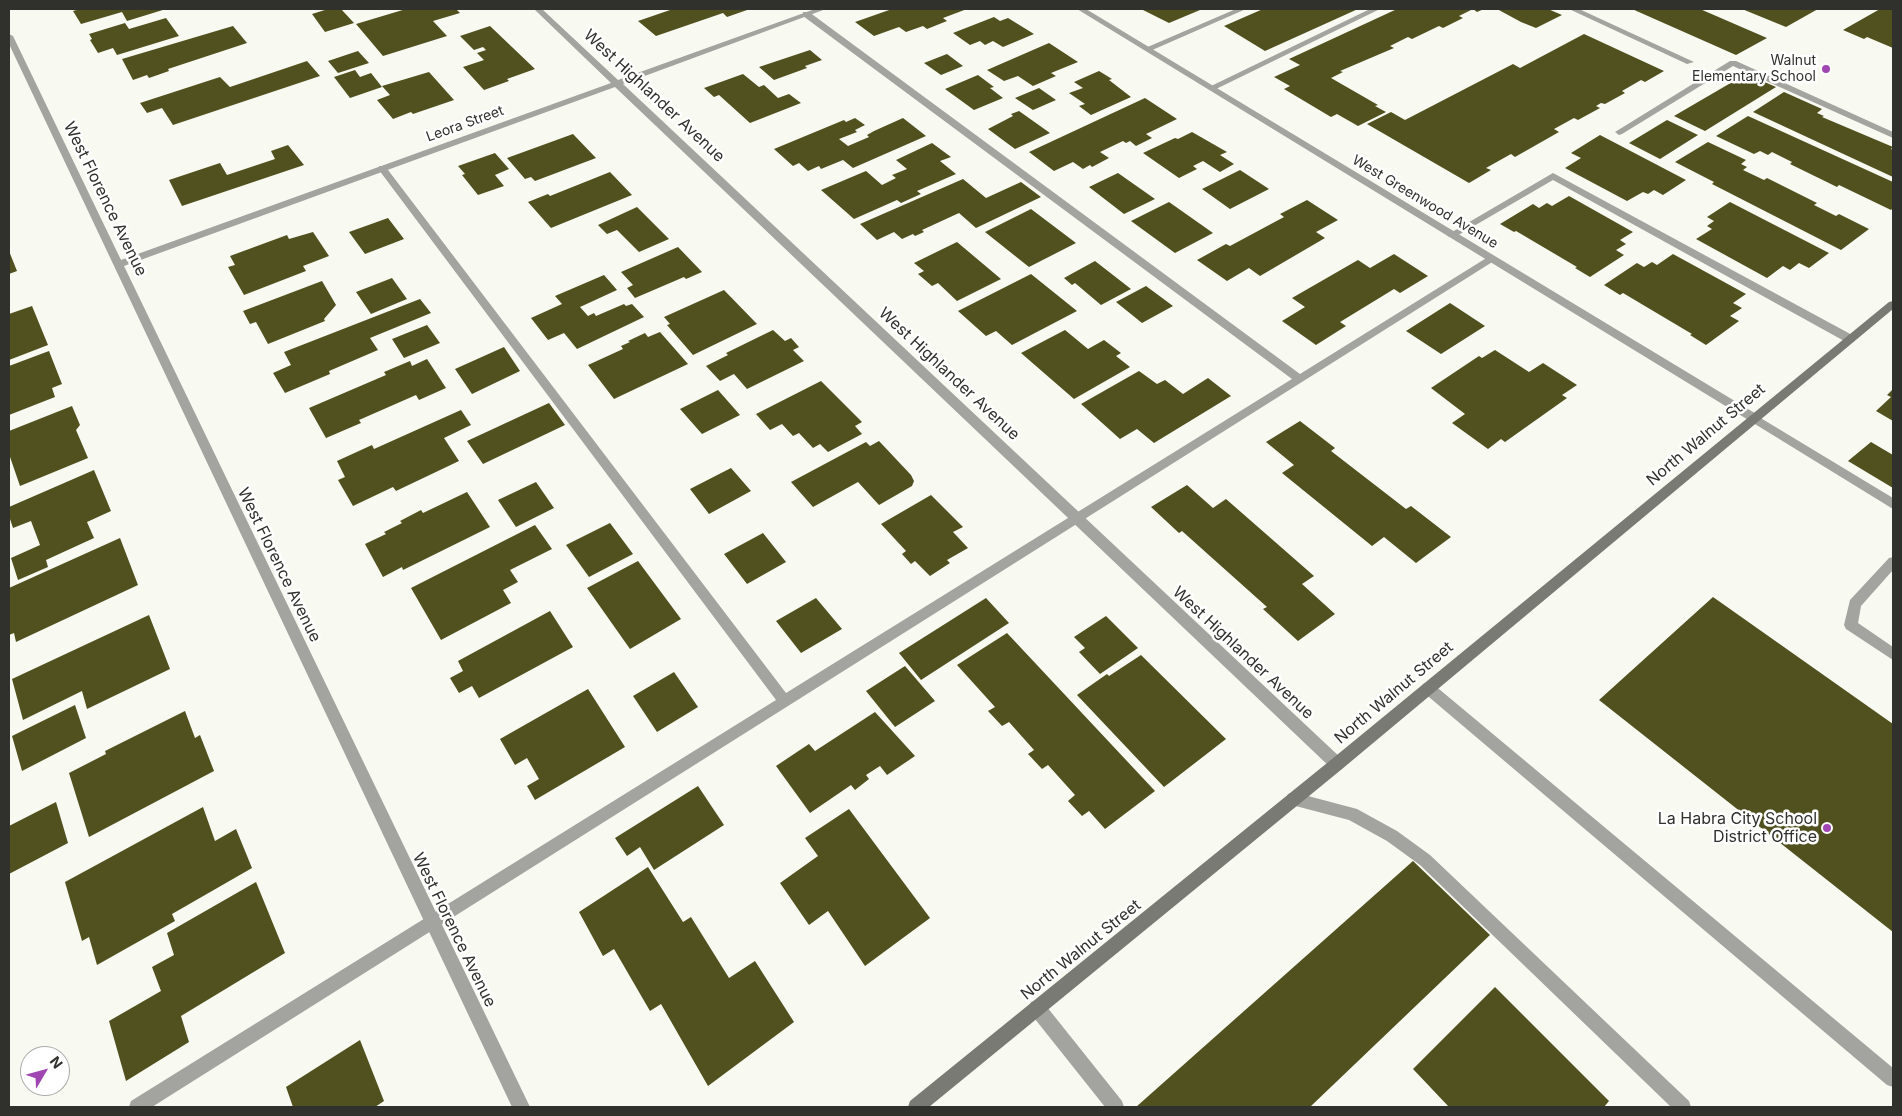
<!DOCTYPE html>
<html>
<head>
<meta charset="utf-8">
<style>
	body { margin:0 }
	#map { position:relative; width:1902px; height:1116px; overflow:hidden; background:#f8f9f0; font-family:Inter,sans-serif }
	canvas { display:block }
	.frame { position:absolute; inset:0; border:10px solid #30302d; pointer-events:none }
	.north { position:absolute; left:20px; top:1046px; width:50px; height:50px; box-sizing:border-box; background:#fff; border:1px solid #acacab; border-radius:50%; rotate:53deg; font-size:14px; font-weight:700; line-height:20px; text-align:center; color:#30302d }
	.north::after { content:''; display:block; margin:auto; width:18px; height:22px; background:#9f46b2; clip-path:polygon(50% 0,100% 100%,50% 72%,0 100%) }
</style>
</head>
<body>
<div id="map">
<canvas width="1902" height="1116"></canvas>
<div class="frame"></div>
<div class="north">N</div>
</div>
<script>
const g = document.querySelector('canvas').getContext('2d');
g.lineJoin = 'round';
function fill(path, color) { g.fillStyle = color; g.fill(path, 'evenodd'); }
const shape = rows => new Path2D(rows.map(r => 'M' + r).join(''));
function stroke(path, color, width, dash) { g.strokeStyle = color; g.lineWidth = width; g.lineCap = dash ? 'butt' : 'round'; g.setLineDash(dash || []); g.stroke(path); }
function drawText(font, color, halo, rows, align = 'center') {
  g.font = font + ' Inter,sans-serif'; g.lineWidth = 5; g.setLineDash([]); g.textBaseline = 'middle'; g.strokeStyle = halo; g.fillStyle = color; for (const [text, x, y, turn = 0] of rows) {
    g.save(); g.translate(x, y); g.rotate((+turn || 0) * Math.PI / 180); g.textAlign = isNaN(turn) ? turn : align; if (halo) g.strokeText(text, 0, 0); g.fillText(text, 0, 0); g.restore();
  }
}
fill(shape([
	[80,9,166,9,127,21,122,12,81,24,73,11],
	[328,9,341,9,354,23,325,32,312,14],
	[406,9,456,9,460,13,433,21,447,36,383,56,356,24],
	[673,9,750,9,727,17,723,13,656,36,638,21],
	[892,9,967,9,943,18,947,21,927,29,923,26,906,32,899,27,874,36,855,22],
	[1141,9,1198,9,1200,10,1169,23],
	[1263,9,1358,9,1265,51,1224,26],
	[1397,9,1484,9,1477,12,1473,9,1459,16,1463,18,1443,28,1439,26,1412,39,1408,37,1390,46,1394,48,1340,71,1343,72,1331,78,1378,105,1375,106,1386,112,1358,126,1337,114,1331,117,1284,89,1290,86,1274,77,1300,65,1289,59],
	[1497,9,1548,9,1562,15,1536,28,1521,22],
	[1632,9,1700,9,1767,38,1736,55],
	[1742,9,1818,9,1786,27],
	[1880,9,1893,9,1893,48,1867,37,1864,39,1843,30],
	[994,17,1000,21,1008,18,1034,34,1003,47,993,41,985,45,980,41,970,45,953,33],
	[166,18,179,36,117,55,113,48,98,53,90,40,92,39,89,34,125,23,129,29],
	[233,26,247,43,168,69,169,71,149,78,147,75,133,80,122,59],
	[490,26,535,69,507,79,509,81,484,90,463,67,484,60,477,53,486,50,483,47,474,50,460,36],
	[1584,34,1664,71,1645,82,1641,80,1622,91,1625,93,1605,104,1601,103,1596,106,1600,108,1578,120,1574,118,1554,129,1559,132,1515,157,1511,154,1486,168,1491,170,1469,183,1367,124,1391,112,1405,120,1513,64,1520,68],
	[1049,43,1078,62,1051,73,1056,76,1033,86,1018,76,1004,81,987,70],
	[810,50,822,60,805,66,807,68,774,80,759,67],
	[358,51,369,63,338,73,328,61],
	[947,54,963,66,941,75,924,63],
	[307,61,320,76,173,125,162,108,147,113,140,103,220,77,230,87],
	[355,70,360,77,371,73,382,87,350,98,334,77],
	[1099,71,1112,79,1109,80,1131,97,1091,115,1079,106,1085,104,1069,93,1083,88,1074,82],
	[429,72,454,100,413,114,411,112,393,119,377,100,390,95,382,86],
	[743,74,759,87,764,85,778,98,789,94,801,103,750,123,719,95,714,97,704,88],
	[1746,74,1776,87,1705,131,1674,116],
	[978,75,994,87,990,88,1003,98,974,110,945,89],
	[1039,88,1056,100,1033,110,1015,98],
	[1784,92,1822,109,1817,113,1824,116,1822,117,1893,147,1891,149,1893,150,1893,177,1753,112],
	[1145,98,1177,119,1146,134,1152,138,1136,146,1130,141,1126,143,1123,141,1100,152,1109,158,1092,167,1090,165,1083,169,1073,162,1054,171,1029,152],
	[1019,111,1050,133,1015,149,988,129,1013,116,1011,114],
	[1748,116,1893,182,1893,208,1891,210,1839,185,1837,187,1790,164,1792,162,1772,152,1768,155,1760,151,1754,154,1716,136],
	[855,118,865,125,855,130,857,132,839,139,848,146,869,137,867,135,874,131,903,118,926,136,853,168,843,160,821,169,819,166,808,171,799,163,793,166,774,149,844,120,846,122],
	[1667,120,1698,135,1660,159,1629,143],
	[1192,132,1227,152,1220,155,1234,164,1220,172,1203,161,1193,166,1197,169,1179,178,1143,153,1175,138,1178,139],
	[573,134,596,158,535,181,531,177,525,179,507,158],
	[1600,135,1686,180,1663,195,1654,190,1648,194,1643,192,1627,201,1565,168,1581,158,1571,153],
	[1708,142,1746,160,1741,164,1747,167,1743,170,1764,180,1767,178,1817,203,1814,205,1836,216,1839,214,1869,229,1841,250,1712,184,1714,182,1675,162],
	[932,143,951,157,940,161,956,174,917,191,921,194,901,203,897,200,854,219,821,190,866,171,882,185,896,178,892,175,907,169,896,160],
	[288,145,304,165,182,206,169,180,220,163,227,175,275,159,271,151],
	[495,153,509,169,495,175,504,186,478,195,462,175,465,174,458,166],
	[1240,170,1269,189,1230,209,1202,189],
	[610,172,632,195,551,228,528,202,548,194,550,196],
	[1118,173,1155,199,1124,214,1089,187],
	[963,179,986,198,1021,182,1041,197,976,228,959,213,922,230,924,232,915,236,913,234,902,239,894,232,877,240,860,224],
	[1569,196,1633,232,1620,240,1626,244,1616,250,1624,255,1590,277,1575,268,1577,267,1516,231,1514,232,1500,224,1533,204,1539,208,1547,203,1552,206],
	[1307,200,1338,220,1316,232,1325,238,1260,276,1249,268,1227,281,1197,260,1226,244,1230,246,1284,217,1280,214],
	[1169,202,1213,233,1175,253,1131,221],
	[1730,202,1829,253,1809,268,1799,263,1790,270,1783,266,1767,278,1696,239,1712,229,1707,226,1714,221,1707,217],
	[637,207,669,239,639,252,617,230,607,234,598,225],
	[1031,209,1076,243,1029,267,985,232],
	[388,218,404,239,365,254,349,232],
	[313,232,329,256,303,266,306,271,244,295,228,267,235,265,230,256,287,235,289,239],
	[957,242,1001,279,957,301,938,283,932,286,918,274,924,271,914,263],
	[678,247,702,272,686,279,684,277,635,298,627,288,633,285,621,272],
	[9,251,17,271,9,274],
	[1394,254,1428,276,1400,293,1394,289,1340,322,1346,326,1316,345,1282,321,1305,307,1292,298,1358,260,1370,268],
	[1673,254,1746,294,1733,303,1742,308,1730,316,1739,321,1706,345,1690,335,1692,334,1623,293,1620,295,1604,285,1637,263,1644,267,1652,262,1657,265],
	[1095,261,1131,289,1101,305,1075,283,1072,285,1064,278],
	[1031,274,1077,311,1012,345,996,331,986,336,958,311],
	[604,275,617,290,580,307,588,316,594,313,596,316,624,304,626,306,632,304,644,317,577,349,564,333,548,340,531,318,562,304,555,296],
	[392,278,407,299,371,314,356,292],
	[322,281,336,305,324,319,325,321,268,344,256,322,250,324,243,311],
	[1146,286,1173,306,1142,323,1116,302],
	[724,290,757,324,693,355,667,325,670,324,664,317],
	[420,299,431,313,370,338,378,350,329,371,330,374,285,393,273,373,291,365,284,352],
	[1450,303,1485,326,1441,354,1406,331],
	[32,306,48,345,9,360,9,314],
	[427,325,440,343,404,358,392,339],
	[773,330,785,341,791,338,799,347,793,350,804,361,747,389,734,374,720,381,706,366,728,355,726,353],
	[1065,330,1088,349,1104,340,1121,353,1116,356,1130,367,1074,399,1021,353],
	[660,332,688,364,614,399,588,365,623,349,621,346,630,342,628,341,645,333,648,337],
	[504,347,520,371,472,394,455,369],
	[1495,350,1529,372,1543,363,1577,385,1562,395,1567,398,1505,442,1501,439,1488,449,1452,423,1465,414,1431,388,1479,356,1482,358],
	[49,351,62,384,52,388,55,397,9,415,9,366],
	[427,359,446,388,419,400,416,395,359,420,361,423,326,438,309,408,386,375,384,372,410,361,412,366],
	[1139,371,1157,384,1165,380,1183,394,1208,378,1231,396,1154,443,1137,429,1120,439,1081,404],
	[821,381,862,422,855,426,862,434,828,452,820,444,813,448,799,433,793,436,782,424,770,430,756,414],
	[1893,389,1893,421,1876,411,1891,397,1887,395],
	[718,390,740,415,702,434,680,409],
	[549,403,565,425,483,464,467,441],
	[72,406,80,425,76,430,88,458,20,486,9,454,9,431],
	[461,410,471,425,444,438,459,461,396,491,393,487,353,506,338,480,345,477,337,461,372,445,374,449],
	[1300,421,1335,448,1331,451,1406,509,1411,506,1451,537,1416,563,1384,537,1372,546,1282,473,1294,465,1266,442],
	[879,441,911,475,914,481,912,486,879,505,858,482,813,507,791,482,866,442,870,446],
	[1871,442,1893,455,1893,488,1848,461],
	[731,468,751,491,709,514,690,489],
	[94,470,111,511,87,522,94,538,46,560,48,567,18,580,11,558,40,545,31,521,13,528,9,516,9,507],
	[536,482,554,508,516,527,498,500],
	[1187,485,1213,508,1226,499,1314,576,1302,584,1335,614,1298,641,1263,609,1267,607,1182,531,1179,533,1151,507],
	[467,492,490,527,403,570,402,567,383,577,365,544,386,534,384,532,402,523,400,521,421,510,423,513],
	[931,495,963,527,953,532,968,548,947,560,950,563,930,576,915,561,911,564,902,554,906,551,881,524],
	[610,523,633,554,589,577,566,545],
	[535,525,552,549,510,570,518,582,503,590,511,603,441,640,411,588],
	[763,533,786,562,747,584,724,554],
	[120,538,138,585,16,642,14,633,9,635,9,588],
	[638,561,681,619,630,649,587,588],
	[1713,597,1893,724,1893,932,1599,700],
	[816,598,842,629,801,653,776,621],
	[986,598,1009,623,921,680,899,653],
	[550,611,573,647,479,698,472,686,459,693,450,678,463,671,458,661],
	[149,615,170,669,87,709,82,691,23,720,12,679],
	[1106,616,1138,648,1100,674,1079,652,1085,648,1074,637],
	[1007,633,1155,791,1105,829,1089,811,1082,816,1068,801,1075,795,1048,765,1042,769,1028,754,1034,750,1009,722,1002,726,988,711,995,707,957,665],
	[1141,655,1226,739,1164,787,1077,695,1107,674,1109,676],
	[905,666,935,701,895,727,866,691],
	[674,672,698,707,657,732,633,696],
	[588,689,625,747,535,800,527,786,539,779,527,758,515,765,500,739],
	[75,705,86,738,22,771,12,736],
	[185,711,195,738,200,735,214,771,89,837,69,773,106,754,105,751],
	[875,712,915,756,887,775,880,766,866,775,869,779,855,790,851,785,810,813,776,766,809,744,815,751],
	[698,786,724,825,654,870,640,847,627,856,615,838],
	[56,802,68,843,9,874,9,826],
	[203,807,215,841,236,829,252,868,172,914,175,921,97,965,89,937,82,941,65,882],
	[849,809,930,918,865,966,828,911,809,925,780,883,818,856,805,838],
	[1413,861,1490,935,1310,1107,1136,1107],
	[648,867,683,922,691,917,729,978,755,961,794,1022,708,1086,661,1004,650,1011,614,949,603,956,579,912],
	[256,882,285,953,181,1016,189,1042,126,1081,109,1021,161,991,152,967,174,955,167,933],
	[1495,987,1609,1101,1604,1107,1449,1107,1413,1069],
	[360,1040,384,1101,375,1107,293,1107,286,1087]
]), '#50511f');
fill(shape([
	[1236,9,1246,9,1150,51,1143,49,1236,9],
	[1370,9,1380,9,1214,90,1207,88,1370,9],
	[1569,9,1579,9,1694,62,1687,64,1569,9],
	[803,12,809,12,1300,374,1488,257,1492,256,1497,259,152,1107,129,1107,131,1101,776,700,379,170,379,166,385,166,786,693,1292,379,803,16,803,12],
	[1730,61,1736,61,1893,132,1893,138,1733,66,1622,134,1619,135,1615,132,1730,61],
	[1553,173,1854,336,1855,339,1854,342,1846,342,1553,180,1455,237,1449,237,1447,235,1553,173],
	[1754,414,1893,498,1893,509,1750,421,1748,418,1754,414],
	[1893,557,1893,570,1861,606,1858,623,1893,647,1893,660,1846,629,1844,625,1850,600,1889,558,1893,557],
	[1428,682,1433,684,1893,1068,1893,1087,1887,1085,1423,692,1421,688,1423,684,1428,682],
	[1293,792,1357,809,1397,831,1430,855,1689,1101,1691,1107,1671,1107,1420,865,1387,841,1349,820,1288,804,1286,799,1288,794,1293,792],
	[1037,1000,1043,1002,1122,1101,1124,1107,1105,1107,1031,1014,1029,1008,1031,1002,1037,1000]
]), '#a3a39f');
fill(shape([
	[534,9,542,9,618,80,815,9,826,9,623,84,1342,759,1344,764,1342,769,1337,770,1332,769,615,87,124,266,530,1107,512,1107,9,44,9,34,13,36,121,260,611,83,534,9],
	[1077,9,1086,9,1758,415,1760,418,1758,421,1750,421,1077,9]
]), '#a3a39f');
fill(shape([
	[1893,301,1893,309,1342,769,929,1107,908,1107,910,1101,1332,759,1889,302,1893,301]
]), '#7a7a75');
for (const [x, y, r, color] of [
	[1826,69,5,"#9f46b2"],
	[1827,828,5,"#9f46b2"]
]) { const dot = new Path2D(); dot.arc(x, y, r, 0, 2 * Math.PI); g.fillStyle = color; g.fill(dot); stroke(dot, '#fff', 2); }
drawText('14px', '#30302d', '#fff', [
	["Walnut",1816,61],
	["Elementary School",1816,77]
], 'right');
drawText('14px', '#30302d', '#fff', [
	["Leora Street",465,124,-20],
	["West Greenwood Avenue",1425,202,31]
]);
drawText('16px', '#30302d', '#fff', [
	["West Highlander Avenue",654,96,43],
	["West Florence Avenue",105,199,64],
	["West Highlander Avenue",949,374,43],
	["North Walnut Street",1706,435,-40],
	["West Florence Avenue",279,565,64],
	["West Highlander Avenue",1243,653,43],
	["North Walnut Street",1394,693,-40],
	["West Florence Avenue",454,930,64],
	["North Walnut Street",1081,950,-39]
]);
drawText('16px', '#30302d', '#fff', [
	["La Habra City School",1817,819],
	["District Office",1817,837]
], 'right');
</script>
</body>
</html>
